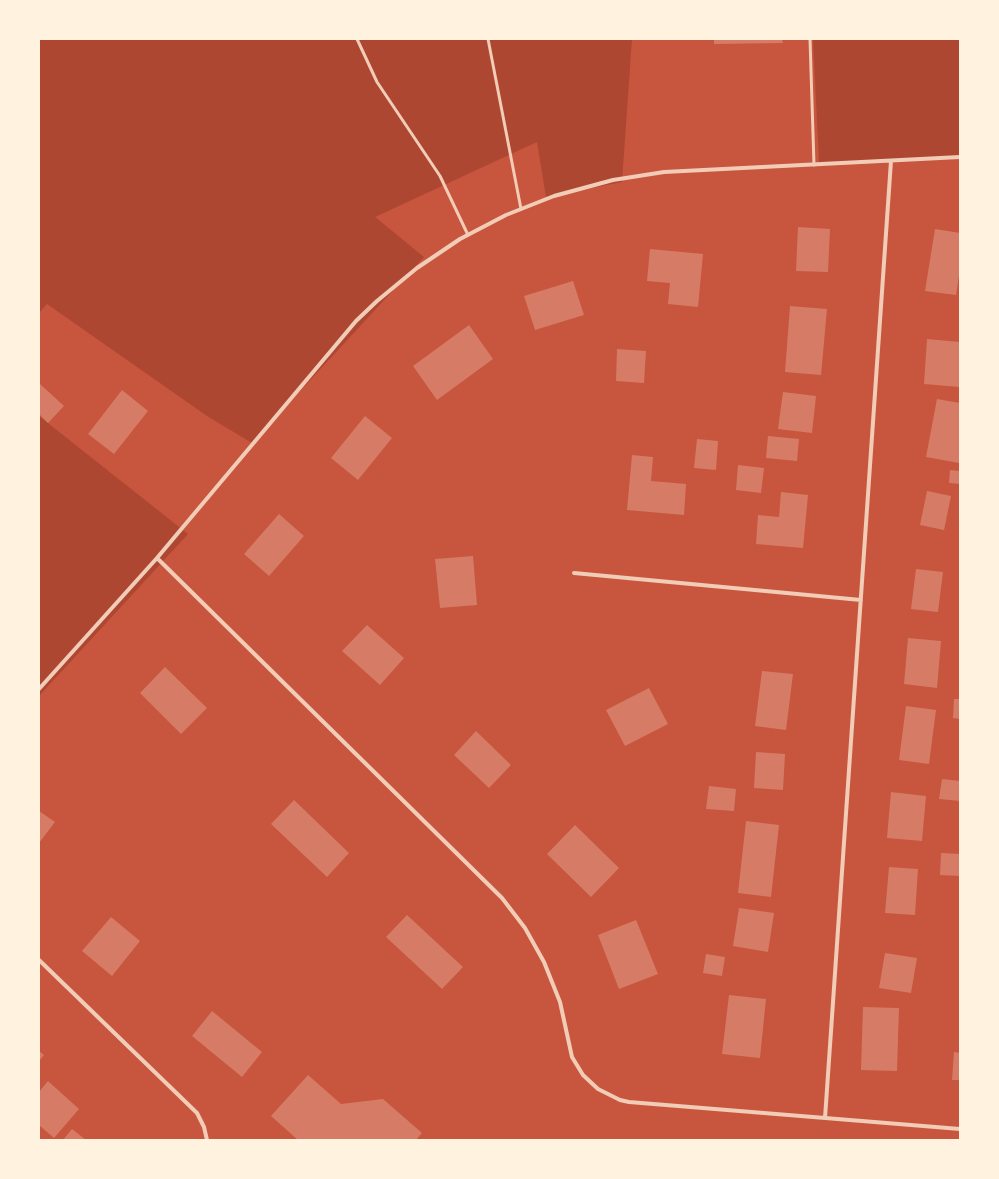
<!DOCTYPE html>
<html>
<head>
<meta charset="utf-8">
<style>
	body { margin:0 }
	#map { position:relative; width:999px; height:1179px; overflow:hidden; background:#c8553d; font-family:Figtree,sans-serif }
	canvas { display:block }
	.frame { position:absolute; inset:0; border:40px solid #fff3e0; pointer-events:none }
</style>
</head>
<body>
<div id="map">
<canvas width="999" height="1179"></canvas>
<div class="frame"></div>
</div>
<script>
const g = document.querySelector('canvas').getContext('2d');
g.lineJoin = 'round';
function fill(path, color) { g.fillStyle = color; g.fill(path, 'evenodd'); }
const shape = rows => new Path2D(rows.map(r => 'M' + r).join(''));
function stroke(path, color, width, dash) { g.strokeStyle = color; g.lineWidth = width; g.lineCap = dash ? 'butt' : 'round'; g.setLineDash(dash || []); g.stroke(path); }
fill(shape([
	[39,39,632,39,622,182,546,197,537,142,375,217,424,257,252,443,207,416,47,304,39,313],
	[813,39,960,39,960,158,819,162],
	[39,416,188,534,39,696]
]), '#ae4732');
fill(shape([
	[714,39,782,39,783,43,714,44],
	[798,227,830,229,828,272,796,271],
	[935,229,960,233,960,269,956,295,925,291],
	[650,249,703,254,698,307,668,304,670,283,647,281],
	[573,281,584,315,535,330,524,296],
	[790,306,827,309,821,375,785,372],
	[469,325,493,359,437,400,413,366],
	[927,339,960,342,960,387,924,384],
	[617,349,646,351,644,383,616,381],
	[40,384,64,406,48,423,39,414,39,385],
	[122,390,148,411,114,454,88,434],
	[783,392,816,396,812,433,778,429],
	[937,399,960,403,959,463,926,457],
	[365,416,392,438,358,480,331,458],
	[768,436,799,439,797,461,766,458],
	[697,439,718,441,716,470,694,468],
	[632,455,653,457,651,481,686,484,684,515,627,510],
	[738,465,764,468,761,493,736,490],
	[950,470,960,471,960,484,949,483],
	[927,491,951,496,944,530,920,525],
	[781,492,808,495,803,548,756,544,758,515,779,517],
	[279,514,304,536,269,576,244,554],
	[473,556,477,605,440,608,435,559],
	[916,569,943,572,938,612,911,609],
	[367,625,404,658,380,685,342,651],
	[908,638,941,641,937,688,904,684],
	[165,667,207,708,181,734,140,693],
	[762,671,793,674,786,730,755,726],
	[649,688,668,724,625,746,606,710],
	[954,699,960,699,960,719,953,718],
	[906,706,936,710,929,764,899,760],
	[476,731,511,765,489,788,454,755],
	[756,752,785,754,783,790,754,788],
	[942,779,960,781,960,801,939,799],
	[709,786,736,789,734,811,706,809],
	[891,792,926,796,922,841,887,838],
	[294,800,349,853,327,877,271,824],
	[39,811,55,822,39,843],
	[746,821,779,825,771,897,738,893],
	[575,825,619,868,591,897,547,854],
	[941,853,960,854,960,876,940,875],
	[889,867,918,869,915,915,885,913],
	[739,908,774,913,768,952,733,946],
	[407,915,463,967,442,989,386,937],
	[111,917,140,941,112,976,82,951],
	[636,920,658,974,619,989,598,935],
	[885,953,917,958,911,993,879,988],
	[706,954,725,957,722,976,703,973],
	[729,995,766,999,760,1058,722,1054],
	[863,1007,899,1008,897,1071,861,1070],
	[212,1011,262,1052,242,1077,192,1036],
	[39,1051,44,1055,39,1061],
	[954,1052,960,1053,960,1080,952,1080],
	[308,1075,341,1104,383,1099,422,1133,416,1140,298,1140,271,1116],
	[48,1081,79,1109,54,1138,39,1125,39,1092],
	[72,1129,86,1140,63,1140]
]), '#d67c66');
stroke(shape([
	[357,39,377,82,440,176,468,235],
	[488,39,521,209],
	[810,39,814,165]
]), '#f1ccb7', 3);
stroke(shape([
	[157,558,502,898,525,928,544,962,560,1002,572,1057,583,1075,598,1089,620,1100,629,1102,960,1129],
	[574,573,861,600],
	[39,689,157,558,356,321,377,301,417,268,460,239,506,215,554,196,613,180,664,172,960,157],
	[39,960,197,1113,204,1127,207,1140],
	[825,1118,891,161]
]), '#f1ccb7', 4);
</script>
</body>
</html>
